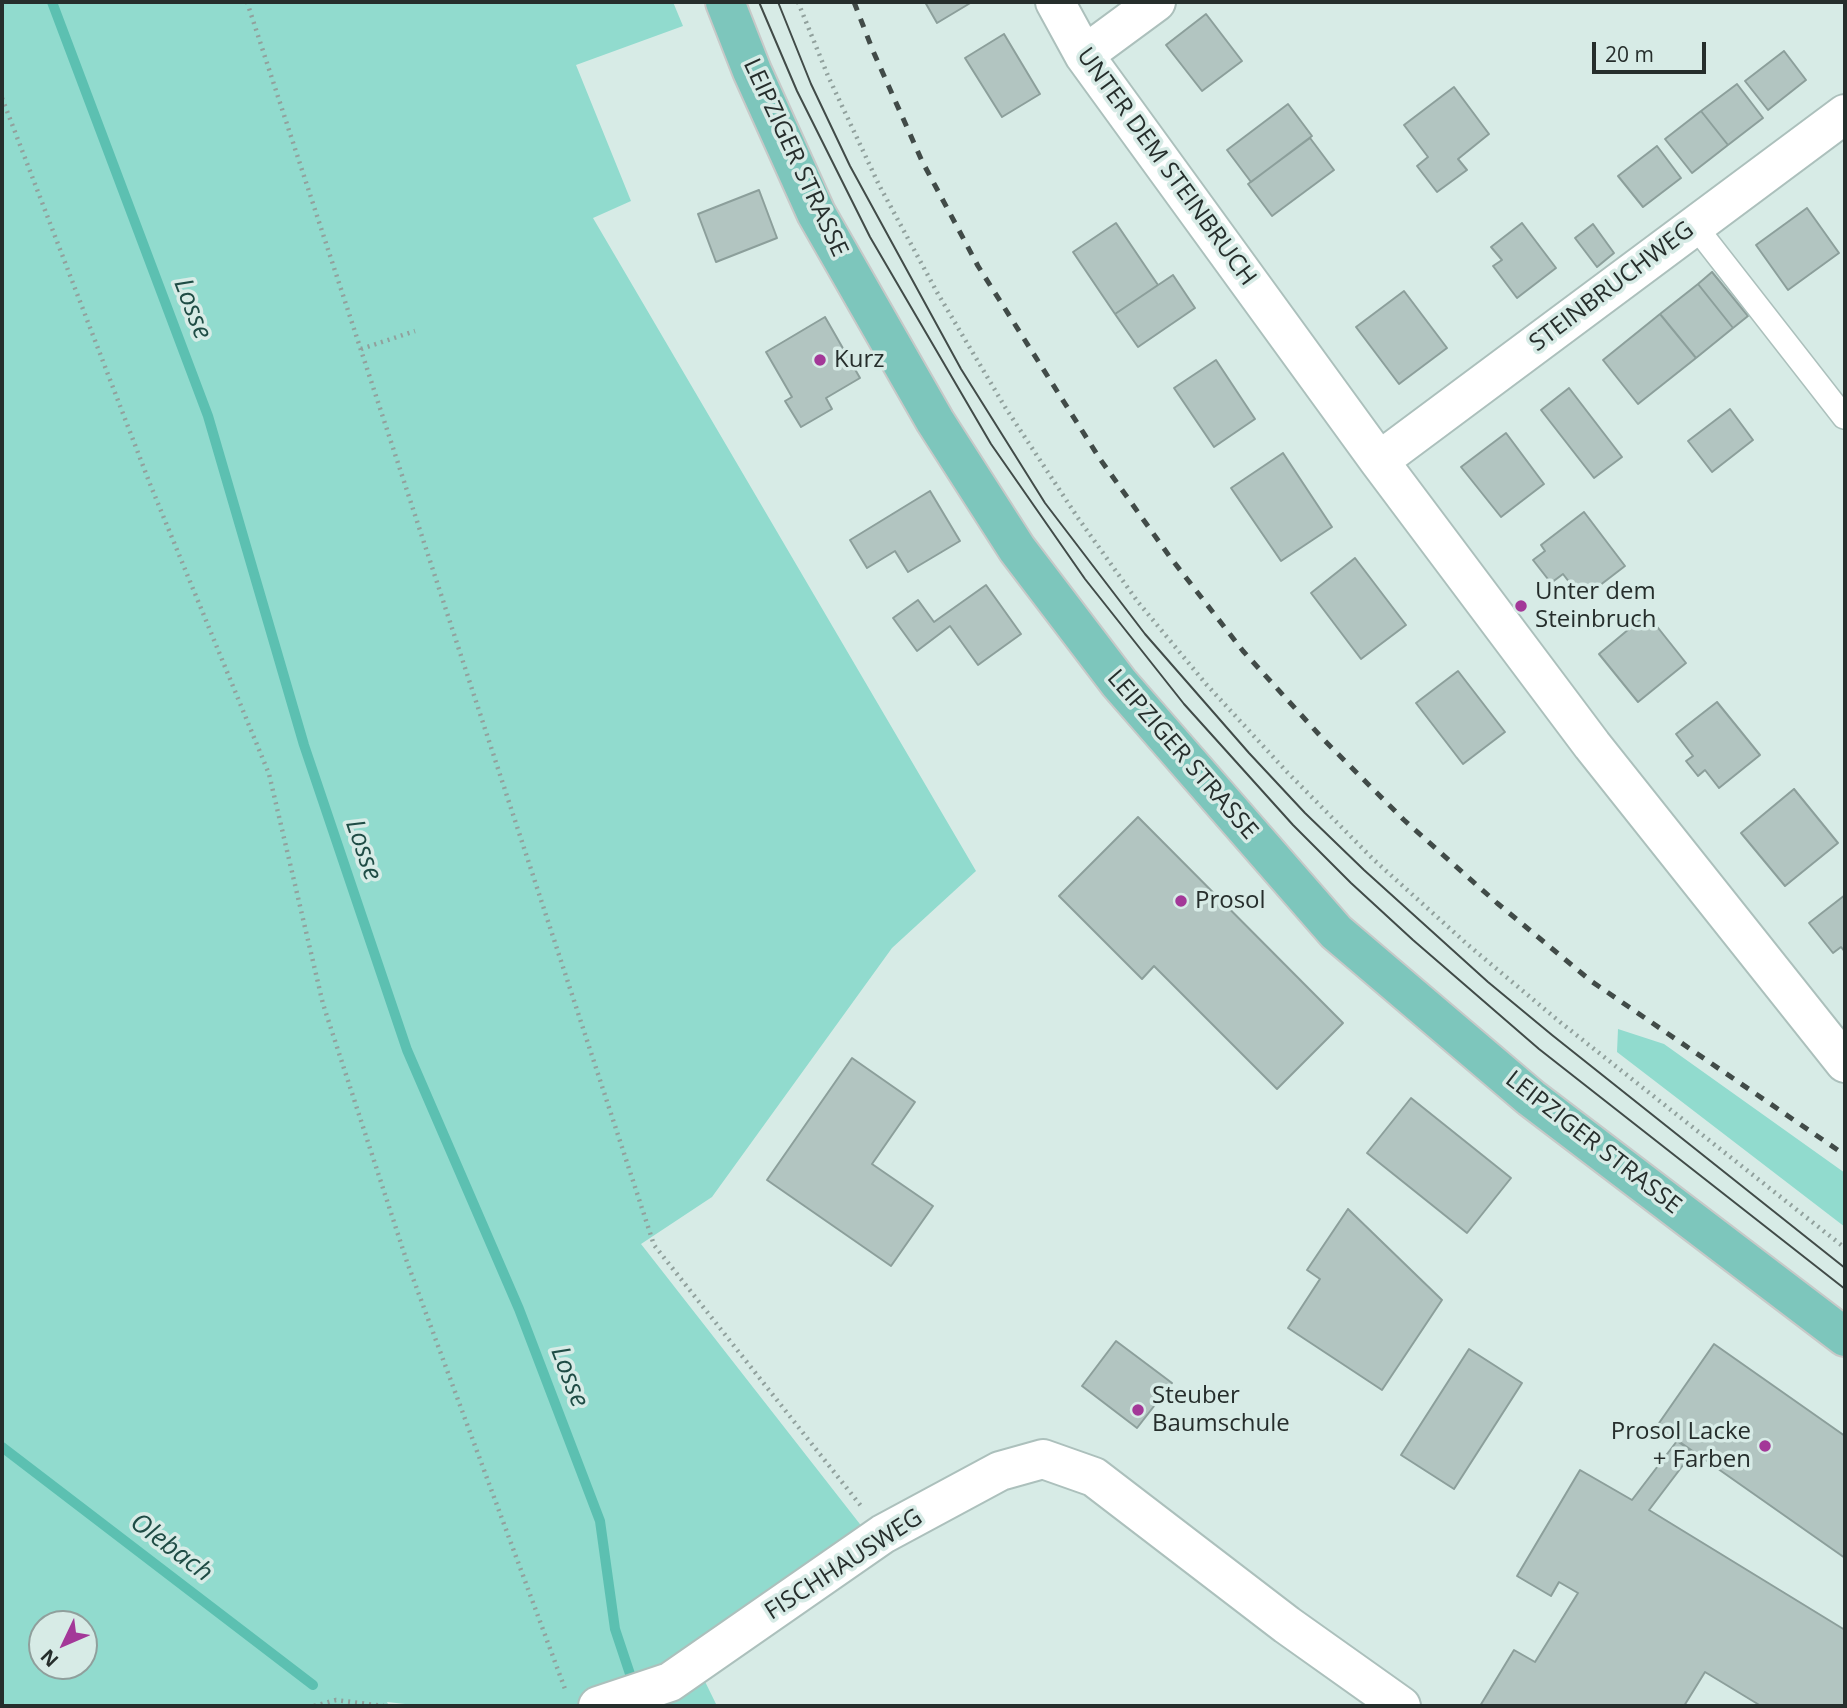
<!DOCTYPE html>
<html>
<head>
<meta charset="utf-8">
<style>
	body { margin:0 }
	#map { position:relative; width:1847px; height:1708px; overflow:hidden; background:#d7ebe6; font-family:"Open Sans",sans-serif }
	canvas { display:block }
	.frame { position:absolute; inset:0; border:4px solid #262e2c; pointer-events:none }
	.north { position:absolute; left:28px; top:1610px; width:70px; height:70px; box-sizing:border-box; background:#d7ebe6; border:2px solid #909f9c; border-radius:50%; rotate:226deg; font-size:19px; font-weight:700; line-height:28px; text-align:center; color:#262e2c }
	.north::after { content:''; display:block; margin:auto; width:24px; height:32px; background:#a33898; clip-path:polygon(50% 0,100% 100%,50% 72%,0 100%) }
	.scale { position:absolute; left:1592px; top:42px; width:114px; height:32px; box-sizing:border-box; border:4px solid #262e2c; border-top:0; padding-left:9px; font-size:21px; line-height:24px; white-space:nowrap; color:#262e2c; -webkit-text-stroke:5px #d7ebe6; paint-order:stroke }
</style>
</head>
<body>
<div id="map">
<canvas width="1847" height="1708"></canvas>
<div class="frame"></div>
<div class="north">N</div>
<div class="scale">20 m</div>
</div>
<script>
const g = document.querySelector('canvas').getContext('2d');
g.lineJoin = 'round';
function fill(path, color) { g.fillStyle = color; g.fill(path, 'evenodd'); }
const shape = rows => new Path2D(rows.map(r => 'M' + r).join(''));
function stroke(path, color, width, dash) { g.strokeStyle = color; g.lineWidth = width; g.lineCap = dash ? 'butt' : 'round'; g.setLineDash(dash || []); g.stroke(path); }
function drawText(font, color, halo, rows, align = 'center') {
  g.font = font + ' "Open Sans",sans-serif'; g.lineWidth = 7; g.setLineDash([]); g.textBaseline = 'middle'; g.strokeStyle = halo; g.fillStyle = color; for (const [text, x, y, turn = 0] of rows) {
    g.save(); g.translate(x, y); g.rotate((+turn || 0) * Math.PI / 180); g.textAlign = isNaN(turn) ? turn : align; if (halo) g.strokeText(text, 0, 0); g.fillText(text, 0, 0); g.restore();
  }
}
fill(shape([
	[2,2,673,2,683,26,576,65,631,201,593,218,976,871,892,948,712,1197,641,1244,863,1528,689,1649,717,1706,423,1706,387,1702,389,1706,2,1706],
	[42,1624,84,1624,84,1666,42,1666],
	[1618,1029,1664,1044,1845,1173,1845,1227,1617,1052]
]), '#91dbce');
stroke(shape([
	[52,2,208,416,304,745,407,1050,519,1309,600,1521,615,1629,634,1686],
	[2,1447,313,1685]
]), '#5cc0b1', 10);
const building = shape([
	[925,2,972,2,937,23,925,2],
	[1206,14,1242,61,1202,91,1166,45,1206,14],
	[1004,34,1040,94,1002,117,965,58,1004,34],
	[1784,51,1806,80,1768,110,1745,81,1784,51],
	[1737,84,1763,118,1728,145,1701,111,1737,84],
	[1454,87,1489,134,1458,159,1467,170,1437,192,1417,166,1428,157,1404,125,1454,87],
	[1288,104,1312,136,1251,182,1227,150,1288,104],
	[1701,111,1728,145,1692,173,1665,139,1701,111],
	[1310,138,1334,170,1272,216,1248,184,1310,138],
	[1657,146,1681,178,1643,207,1618,176,1657,146],
	[759,190,777,238,716,262,698,214,759,190],
	[1807,208,1839,253,1788,290,1756,245,1807,208],
	[1116,223,1158,285,1115,314,1073,252,1116,223],
	[1522,223,1556,268,1517,298,1493,266,1502,260,1491,247,1522,223],
	[1593,224,1614,253,1597,267,1575,238,1593,224],
	[1712,272,1748,316,1733,328,1698,284,1712,272],
	[1173,275,1195,308,1138,347,1115,314,1173,275],
	[1698,284,1733,328,1696,358,1660,314,1698,284],
	[1404,291,1447,348,1399,384,1356,327,1404,291],
	[1660,314,1696,358,1638,404,1603,360,1660,314],
	[825,317,860,378,826,398,832,409,801,427,785,401,792,397,766,352,825,317],
	[1216,360,1255,419,1214,447,1174,388,1216,360],
	[1569,388,1622,457,1594,478,1541,410,1569,388],
	[1730,409,1753,440,1712,472,1688,441,1730,409],
	[1506,433,1544,484,1501,517,1461,467,1506,433],
	[1283,453,1332,527,1281,561,1231,488,1283,453],
	[930,491,960,541,908,572,895,551,867,568,850,540,930,491],
	[1584,512,1625,566,1582,599,1563,574,1551,583,1533,560,1545,551,1541,545,1584,512],
	[1355,558,1406,625,1361,659,1311,593,1355,558],
	[986,585,1021,634,978,665,950,626,917,651,893,618,918,600,934,622,986,585],
	[1647,614,1686,663,1638,702,1599,654,1647,614],
	[1458,671,1505,732,1463,764,1416,703,1458,671],
	[1717,702,1760,755,1719,788,1705,770,1698,776,1686,761,1693,756,1676,734,1717,702],
	[1794,789,1838,843,1785,886,1741,833,1794,789],
	[1138,817,1343,1023,1277,1089,1154,966,1142,979,1059,896,1138,817],
	[1845,895,1845,952,1841,947,1833,953,1809,923,1845,895],
	[852,1058,915,1102,872,1164,933,1206,891,1266,767,1180,852,1058],
	[1411,1098,1511,1178,1467,1233,1367,1153,1411,1098],
	[1348,1209,1442,1300,1382,1390,1288,1328,1320,1279,1307,1270,1348,1209],
	[1116,1341,1172,1383,1137,1428,1082,1386,1116,1341],
	[1714,1344,1845,1436,1845,1558,1657,1426,1714,1344],
	[1469,1349,1522,1383,1454,1489,1401,1455,1469,1349],
	[1677,1441,1693,1452,1649,1510,1845,1630,1845,1706,1761,1706,1705,1672,1684,1706,1480,1706,1514,1650,1535,1662,1578,1593,1559,1582,1551,1596,1517,1576,1580,1470,1632,1500,1677,1441]
]);
fill(building, '#b2c5c1');
stroke(building, '#8c9f9b', 2);
const lane = shape([
	[1695,226,1844,417]
]);
const street = shape([
	[1055,2,1084,55,1379,461,1592,745,1845,1063],
	[1084,55,1156,2],
	[1379,461,1845,114],
	[598,1706,670,1682,883,1534,1000,1471,1043,1459,1094,1477,1287,1625,1401,1706]
]);
const primary = shape([
	[725,2,752,71,816,213,935,421,1017,549,1119,683,1336,932,1531,1098,1845,1337]
]);
stroke(lane, '#acc0bc', 26);
stroke(street, '#acc0bc', 42);
stroke(primary, '#c7c9c8', 42);
stroke(shape([
	[247,2,654,1245,861,1506],
	[798,2,828,76,879,185,938,294,1005,407,1078,518,1138,602,1206,684,1287,772,1373,859,1467,944,1560,1022,1845,1248],
	[2,98,150,484,269,774,323,1004,407,1262,565,1689],
	[361,349,415,331],
	[314,1706,336,1700,384,1706]
]), '#91a19d', 4.5, [2, 5]);
stroke(lane, '#fff', 23);
stroke(street, '#fff', 38);
stroke(primary, '#7dc6bc', 38);
stroke(shape([
	[759,2,797,91,870,237,991,444,1085,579,1184,704,1293,825,1351,883,1413,940,1539,1049,1845,1289],
	[778,2,811,84,850,166,961,369,1045,503,1145,634,1249,753,1305,813,1364,870,1488,982,1552,1035,1845,1268]
]), '#414b48', 2);
stroke(shape([
	[854,2,873,51,922,161,978,266,1100,459,1170,557,1243,651,1324,740,1404,820,1497,903,1591,981,1845,1155]
]), '#414b48', 5, [9, 9]);
for (const [x, y, r, color] of [
	[820,360,7,"#a33898"],
	[1521,606,7,"#a33898"],
	[1181,901,7,"#a33898"],
	[1138,1410,7,"#a33898"],
	[1765,1446,7,"#a33898"]
]) { const dot = new Path2D(); dot.arc(x, y, r, 0, 2 * Math.PI); g.fillStyle = color; g.fill(dot); stroke(dot, '#d7ebe6', 2.5); }
drawText('24px', '#262e2c', '#d7ebe6', [
	["LEIPZIGER STRASSE",795,158,65],
	["UNTER DEM STEINBRUCH",1166,167,54],
	["STEINBRUCHWEG",1612,287,-37],
	["LEIPZIGER STRASSE",1182,755,49],
	["LEIPZIGER STRASSE",1593,1143,38],
	["FISCHHAUSWEG",844,1565,-33]
]);
drawText('24px', '#262e2c', '#d7ebe6', [
	["Kurz",834,360],
	["Unter dem",1535,592],
	["Steinbruch",1535,620],
	["Prosol",1195,901],
	["Steuber",1152,1396],
	["Baumschule",1152,1424],
	["Prosol Lacke",1751,1432,"right"],
	["+ Farben",1751,1460,"right"]
], 'left');
drawText('italic 26px', '#1f4c45', '#d7ebe6', [
	["Losse",192,309,69],
	["Losse",363,850,71],
	["Losse",569,1377,69],
	["Olebach",171,1548,37]
]);
</script>
</body>
</html>
